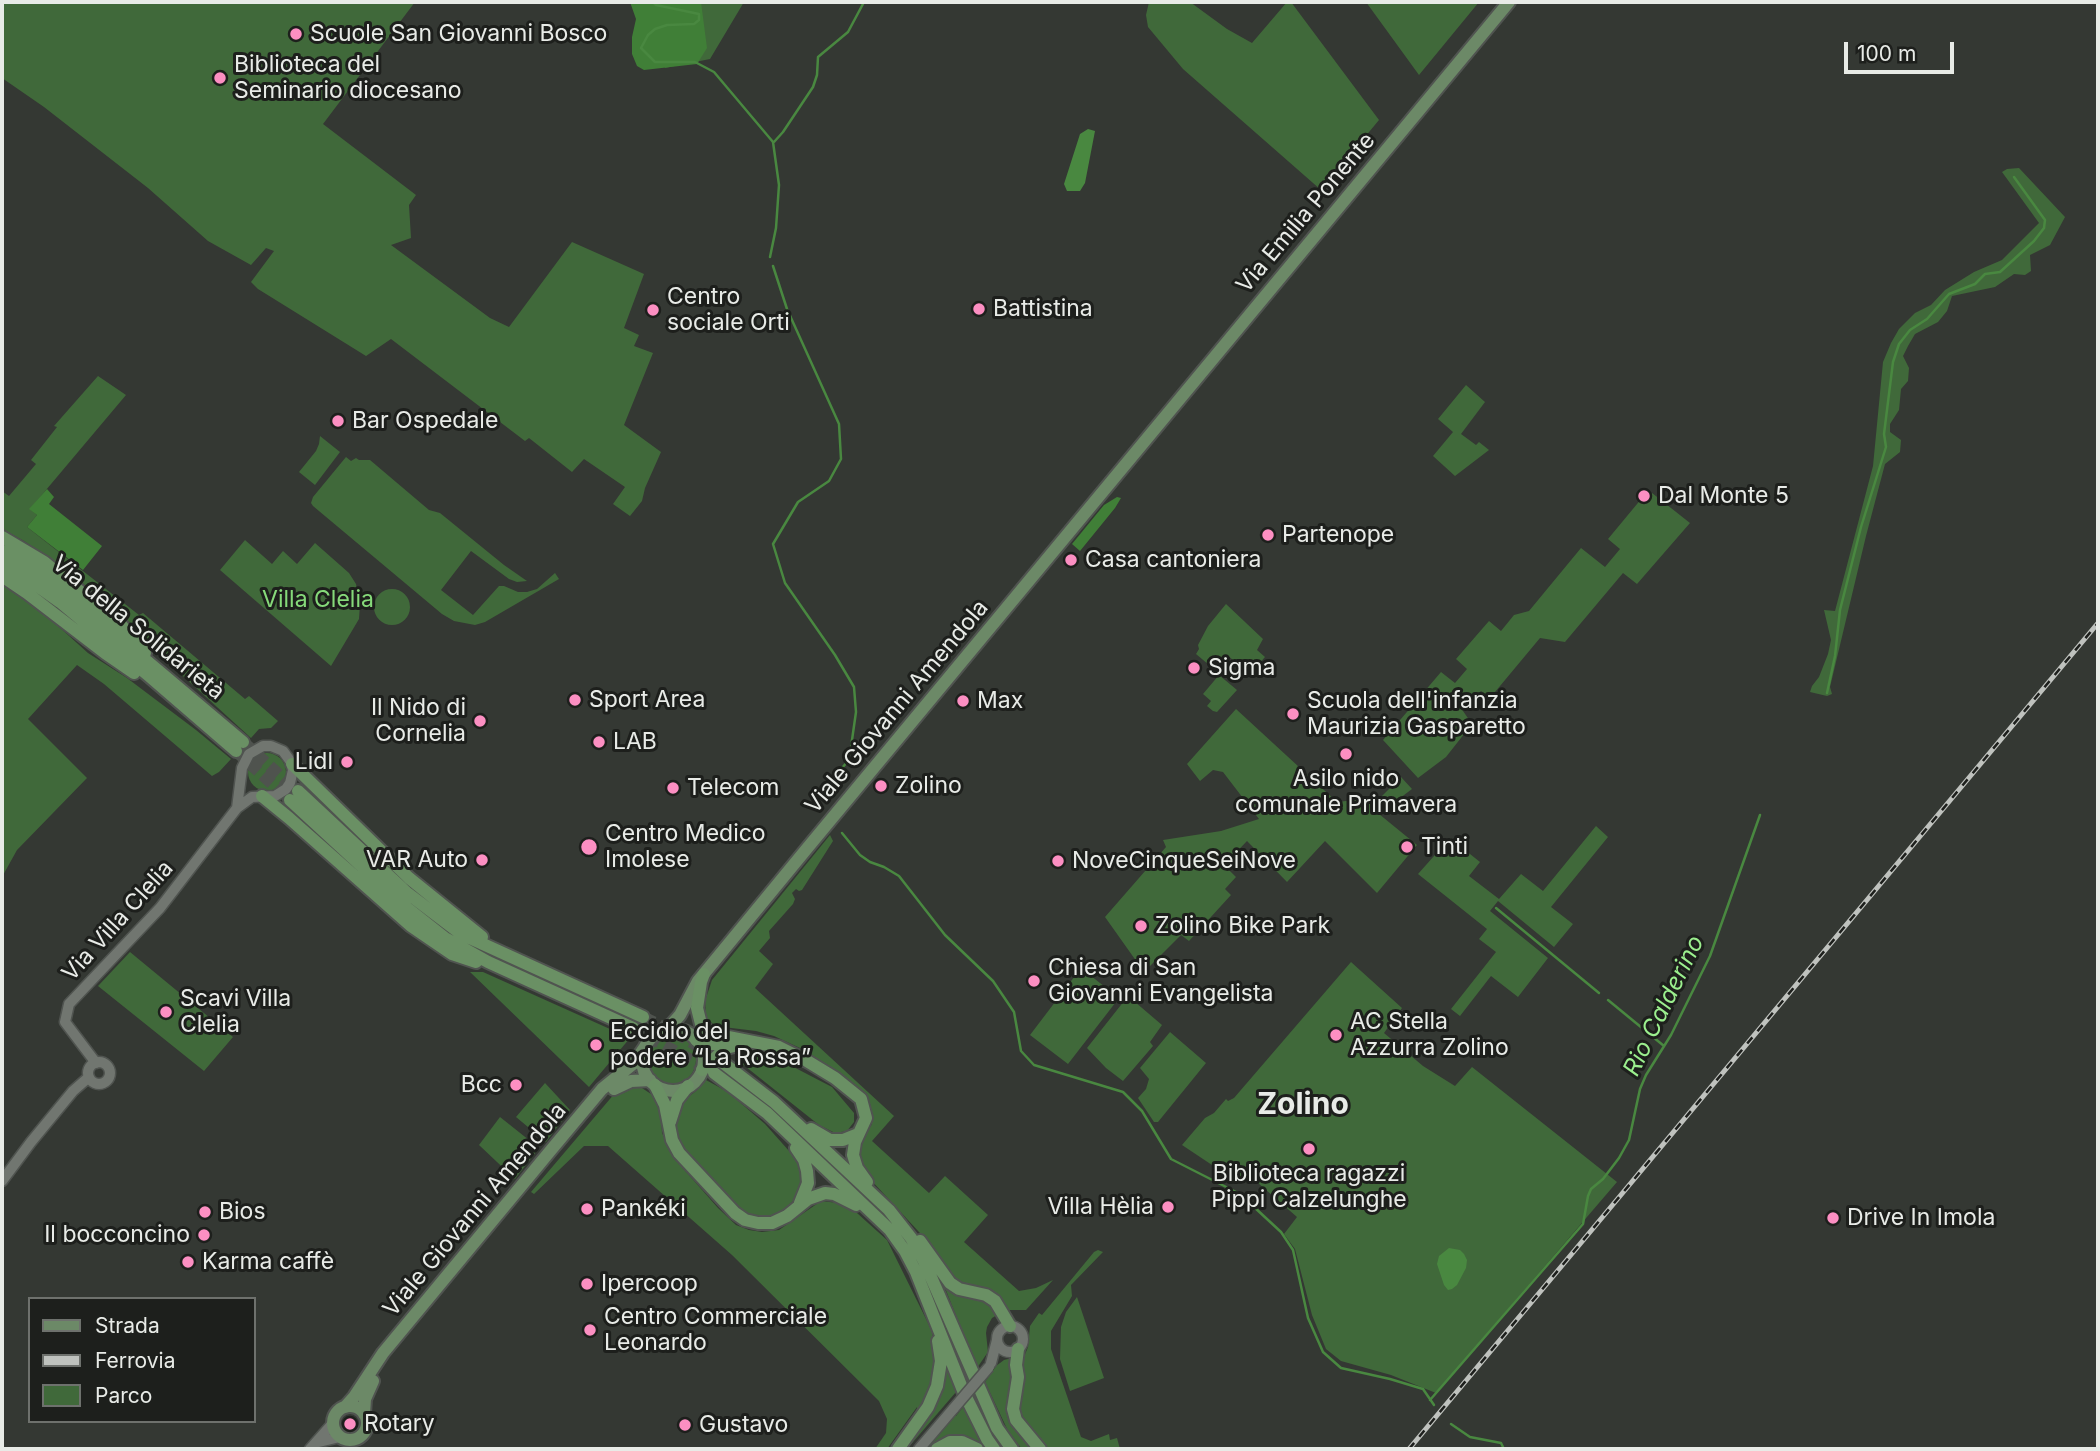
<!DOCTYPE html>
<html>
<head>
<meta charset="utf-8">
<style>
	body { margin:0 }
	#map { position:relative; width:2100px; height:1451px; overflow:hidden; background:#343833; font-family:Inter,sans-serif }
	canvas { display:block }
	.frame { position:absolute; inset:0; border:4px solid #e8ebe7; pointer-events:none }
	.legend { position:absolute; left:28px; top:1297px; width:228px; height:126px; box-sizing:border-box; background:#1d1f1c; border:2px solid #6e716d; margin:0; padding:9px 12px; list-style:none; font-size:21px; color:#e8ebe7 }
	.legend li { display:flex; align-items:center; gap:14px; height:35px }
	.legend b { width:35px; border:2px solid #6e716d }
	.scale { position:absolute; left:1844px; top:42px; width:110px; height:32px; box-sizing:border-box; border:4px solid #e8ebe7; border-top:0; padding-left:9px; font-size:21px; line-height:24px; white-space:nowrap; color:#e8ebe7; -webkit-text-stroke:5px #1d1f1c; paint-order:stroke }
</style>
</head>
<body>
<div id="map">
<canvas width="2100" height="1451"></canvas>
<div class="frame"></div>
<ul class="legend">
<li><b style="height:9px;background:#6c8967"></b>Strada</li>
<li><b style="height:9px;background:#bfc2be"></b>Ferrovia</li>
<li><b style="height:19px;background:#40693a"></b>Parco</li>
</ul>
<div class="scale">100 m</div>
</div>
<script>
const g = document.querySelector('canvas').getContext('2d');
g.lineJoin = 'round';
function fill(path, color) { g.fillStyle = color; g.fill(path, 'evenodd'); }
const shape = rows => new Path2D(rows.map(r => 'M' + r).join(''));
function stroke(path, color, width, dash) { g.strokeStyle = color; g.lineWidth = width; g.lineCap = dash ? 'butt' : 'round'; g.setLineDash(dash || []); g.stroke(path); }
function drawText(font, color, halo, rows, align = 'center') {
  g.font = font + ' Inter,sans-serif'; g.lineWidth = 6; g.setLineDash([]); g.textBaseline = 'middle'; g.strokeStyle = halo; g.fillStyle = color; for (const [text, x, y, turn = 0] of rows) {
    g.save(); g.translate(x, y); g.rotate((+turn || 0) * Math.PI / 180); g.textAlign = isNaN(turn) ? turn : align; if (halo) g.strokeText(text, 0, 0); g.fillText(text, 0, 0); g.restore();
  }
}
fill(shape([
	[2,2,415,2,323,124,416,195,409,205,411,238,391,245,490,318,509,327,572,242,644,274,624,328,639,335,634,346,653,353,624,425,661,452,645,488,642,501,630,516,613,504,625,487,584,459,572,472,529,438,525,441,391,339,366,356,258,289,251,282,274,251,266,248,251,265,208,241,148,188,44,107,2,78],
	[638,2,744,2,710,59,665,68],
	[1149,2,1190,2,1227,29,1252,43,1287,2,1291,2,1379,120,1321,190,1183,69,1148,27,1146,15],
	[1366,2,1479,2,1419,75],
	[2019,168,2065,217,2050,245,2030,255,2031,271,2025,275,2014,274,1995,287,1952,296,1947,311,1938,322,1915,334,1908,346,1903,356,1909,368,1908,381,1901,389,1899,410,1890,424,1890,432,1901,440,1900,452,1885,464,1866,536,1830,687,1832,694,1827,696,1810,692,1812,686,1819,677,1828,654,1831,640,1824,610,1835,611,1873,466,1883,362,1891,343,1899,329,1915,313,1931,305,1945,290,1974,272,2002,260,2039,223,2002,172,2007,169],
	[98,376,126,395,30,509,37,515,27,527,139,615,143,613,245,699,249,696,278,721,271,728,259,729,251,738,150,646,134,626,68,571,24,541,2,529,2,491,9,496,36,464,31,460,57,427,54,426],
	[1466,385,1485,402,1461,434,1476,445,1479,442,1489,450,1455,476,1433,456,1453,432,1438,419],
	[320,436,340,452,315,485,299,472,316,451,319,444],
	[346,457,351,461,356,458,359,460,370,460,429,510,440,513,504,565,527,581,517,582,509,579,471,551,441,590,473,615,499,586,504,586,518,592,527,592,537,589,555,573,559,579,485,622,475,625,454,621,442,614,313,506,311,503,313,497],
	[1652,493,1690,523,1637,584,1623,573,1565,642,1540,638,1490,698,1481,691,1463,711,1472,724,1446,757,1418,778,1383,740,1441,672,1455,683,1467,669,1456,659,1489,621,1501,631,1514,615,1529,611,1581,548,1605,567,1620,549,1608,539,1642,498,1645,501],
	[245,540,272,564,283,551,297,564,315,543,349,573,356,584,360,604,359,619,331,666,220,570],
	[2,583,47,616,88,653,127,678,196,730,231,759,219,772,212,776,104,684,77,665,28,719,87,778,17,850,2,877],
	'374 607a18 18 0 1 1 36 0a18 18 0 1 1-36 0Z',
	[1226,604,1263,639,1257,650,1265,657,1250,674,1227,655,1215,670,1196,654,1199,649,1198,645,1208,626],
	[1219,675,1237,690,1217,712,1213,711,1207,706,1211,701,1203,694],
	[1236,709,1337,802,1381,797,1401,777,1412,789,1379,814,1417,845,1377,893,1325,841,1287,882,1247,841,1224,865,1236,877,1225,889,1231,895,1189,941,1181,935,1144,972,1105,917,1166,847,1163,840,1221,831,1259,819,1223,772,1213,770,1200,781,1187,764],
	'248 772a19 19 0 1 1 38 0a19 19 0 1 1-38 0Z',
	[1596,826,1608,837,1551,907,1573,924,1554,947,1498,901,1490,911,1548,958,1518,997,1491,976,1460,1016,1451,1009,1496,952,1479,939,1487,929,1418,874,1450,838,1480,862,1469,876,1499,899,1521,874,1543,891],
	[830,835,833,841,802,890,799,891,796,889,792,893,795,899,793,904,769,931,770,938,759,951,773,964,755,988,894,1116,872,1141,929,1193,945,1176,988,1215,964,1242,1019,1291,1036,1288,1053,1280,1026,1310,1006,1310,955,1281,931,1245,870,1179,858,1157,861,1141,872,1124,870,1104,865,1095,847,1079,800,1048,774,1036,756,1031,715,1026,706,1017,705,1001,712,980],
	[130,952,233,1037,204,1071,98,986],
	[1351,962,1402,1008,1384,1033,1423,1066,1455,1086,1472,1067,1617,1182,1436,1393,1391,1375,1341,1361,1326,1349,1312,1315,1295,1249,1284,1234,1297,1217,1258,1183,1244,1182,1230,1177,1182,1145,1205,1118,1214,1113,1226,1099,1228,1101,1234,1098],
	[1081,968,1119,998,1068,1064,1030,1035],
	[470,972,483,972,630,1038,589,1087],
	[1128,996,1162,1025,1150,1042,1153,1046,1123,1081,1106,1068,1087,1048],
	[1170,1032,1206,1063,1158,1122,1154,1122,1138,1098,1146,1089,1149,1079,1140,1068],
	'648 1060a24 24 0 1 1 48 0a24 24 0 1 1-48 0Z',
	[747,1055,782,1061,832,1087,854,1113,854,1122,847,1131,835,1133,819,1125,736,1059],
	[706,1080,728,1092,765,1124,798,1161,803,1172,802,1184,794,1200,775,1218,766,1219,747,1216,717,1188,681,1145,676,1128,679,1104,696,1091],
	[545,1083,570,1110,546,1142,516,1117],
	[629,1087,642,1088,657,1098,661,1110,662,1133,674,1158,718,1208,736,1225,749,1230,762,1232,779,1230,821,1201,847,1204,887,1240,932,1331,936,1359,933,1385,916,1417,917,1407,887,1449,875,1449,886,1433,887,1419,879,1401,732,1255,608,1146,584,1146,534,1194,531,1192,615,1093],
	[500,1117,539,1148,515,1179,479,1145],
	[1098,1250,1103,1252,1071,1285,1072,1296,1051,1331,1051,1349,1081,1437,1091,1441,1109,1434,1110,1440,1117,1438,1120,1449,1047,1449,1021,1416,1019,1407,1024,1377,1022,1362,1028,1347,1030,1326,1039,1313,1042,1315,1094,1252],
	[941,1278,988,1302,999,1314,992,1318,987,1327,986,1333,988,1352,977,1368],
	[1077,1297,1104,1378,1070,1391,1060,1359,1061,1327,1066,1312],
	[1012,1358,1014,1378,1009,1402,1034,1449,1022,1449,1009,1433,985,1382,996,1366,1004,1360],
	[945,1364,956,1392,907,1449,904,1449],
	[963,1407,986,1449,977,1444,956,1436,946,1437,936,1443,930,1449,926,1449,954,1415,956,1416]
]), '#40693a');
fill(shape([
	[630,2,701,2,707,48,697,64,644,70,637,66,632,54,632,37,636,19],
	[47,489,54,497,49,504,102,546,83,570,27,527,37,515,29,509],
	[1117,497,1121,498,1115,508,1080,551,1072,544,1104,505]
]), '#407f37');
fill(shape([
	[1088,129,1095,131,1085,183,1080,191,1067,191,1064,184,1080,134],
	[1449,1248,1460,1250,1464,1254,1467,1260,1466,1268,1457,1285,1452,1289,1448,1290,1444,1285,1437,1264,1439,1256]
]), '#498840');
stroke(shape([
	[653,2,656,5,699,14,699,20,694,24,667,25,655,29,648,35,641,48,655,62,695,62,714,72,773,142,779,185,776,228,770,257],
	[774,142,783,132,813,87,817,75,818,57,848,32,864,2],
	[773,266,787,309,839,424,841,459,829,481,798,502,773,544,785,583,835,655,854,687,856,712,851,747,847,762,833,779,831,791],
	[1827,693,1835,656,1840,610,1861,527,1886,447,1884,434,1893,362,1899,344,1910,330,1927,319,1949,294,1975,284,1985,274,2000,272,2034,241,2044,228,2045,220,2014,177],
	[842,833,860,855,870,862,884,867,899,876,945,935,993,981,1014,1012,1021,1051,1034,1065,1123,1092,1142,1111,1171,1159,1240,1194,1281,1232,1293,1250,1308,1318,1323,1352,1341,1368,1390,1379,1423,1389,1434,1405],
	[1496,908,1599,993],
	[1608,1000,1664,1046],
	[1430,1400,1583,1224,1588,1196,1591,1189,1603,1179,1619,1158,1629,1140,1640,1089,1646,1075,1671,1035,1710,956,1760,815],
	[1451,1424,1470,1437,1501,1443,1504,1449]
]), '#498840', 2.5);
stroke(shape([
	[243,742,297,791],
	[236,751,288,798],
	[643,1017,685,1038,722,1062],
	[633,1028,712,1072]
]), '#4f534e', 12, [12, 6]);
const tertiary = shape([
	'88 1073a11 11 0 1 1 22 0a11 11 0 1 1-22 0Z',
	[96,1063,65,1022,69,1004,160,908,237,808,252,797,275,796,286,789,290,783,293,770,291,762,283,751,271,746,263,746,249,754,242,768,237,808],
	[2,1181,31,1142,73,1091,89,1077],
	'997 1339a13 13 0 1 1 26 0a13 13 0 1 1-26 0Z',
	[991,1363,997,1340],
	[319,1442,340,1437],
	[310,1449,333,1423],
	[919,1449,954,1408]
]);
const primary = shape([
	'642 1060a31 31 0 1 1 62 0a31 31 0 1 1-62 0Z',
	[662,1031,672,1024,680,1015,698,981,809,846,1509,2],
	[614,1089,631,1081,650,1080],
	'333 1423a17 17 0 1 1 34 0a17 17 0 1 1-34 0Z',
	[345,1407,354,1397,383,1353,551,1150,602,1089,634,1063,645,1047],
	[364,1414,365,1399,373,1381]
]);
const trunk = shape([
	[2,537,44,562,122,626,145,653],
	[2,551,30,567,64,591,243,742],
	[2,564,25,577,60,602,149,676,236,751],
	[2,576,27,593,105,653,134,673],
	[292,764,409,878,482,937],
	[298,791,406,892,461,934,643,1017],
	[262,796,289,818,411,926,452,954,476,962],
	[290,800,407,908,445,938,488,962,633,1028],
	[704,974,701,982,697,1008,701,1024,708,1031,718,1035,779,1047,807,1061,835,1078,861,1099,866,1118,855,1142,853,1155,857,1168,867,1182],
	[696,1040,712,1044,730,1045],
	[722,1062,774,1102,889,1210,911,1238,924,1261,997,1428,1012,1449],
	[702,1070,726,1048,746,1043],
	[714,1073,767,1113,890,1230,905,1251,916,1272,964,1393,987,1439,994,1449],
	[655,1085,665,1105,672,1140,679,1153,735,1213,745,1220,758,1223,772,1223,787,1216,808,1199,825,1193,834,1194,856,1205],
	[670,1122,677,1100,688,1086],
	[811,1129,830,1140,843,1140,858,1134],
	[796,1148,804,1160,807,1171,808,1183,800,1203],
	[920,1241,950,1283,959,1289,986,1295,995,1301,1010,1326],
	[1018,1349,1016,1365,1018,1377,1013,1409,1016,1420,1040,1449],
	[898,1449,928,1407,937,1386,941,1361,938,1341],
	[937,1449,950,1442,962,1442,977,1449]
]);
stroke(tertiary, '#505450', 13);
stroke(primary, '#505450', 16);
stroke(trunk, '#505450', 16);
stroke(tertiary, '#717670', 10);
stroke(primary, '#6c8967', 12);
stroke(trunk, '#6a9064', 12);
const rail = shape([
	[1409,1449,2098,623]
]);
stroke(rail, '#bfc2be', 5);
stroke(rail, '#1d1f1c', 2.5, [8]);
const tertiaryBridge = shape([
	[954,1408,989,1367]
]);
stroke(tertiaryBridge, '#505450', 13, []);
stroke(tertiaryBridge, '#717670', 10);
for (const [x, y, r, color] of [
	[296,34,7,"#fc8fc2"],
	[220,78,7,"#fc8fc2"],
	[979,309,7,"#fc8fc2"],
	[653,310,7,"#fc8fc2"],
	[338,421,7,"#fc8fc2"],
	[1644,496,7,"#fc8fc2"],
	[1268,535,7,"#fc8fc2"],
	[1071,560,7,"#fc8fc2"],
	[1194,668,7,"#fc8fc2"],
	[575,700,7,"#fc8fc2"],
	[963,701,7,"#fc8fc2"],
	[1293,714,7,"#fc8fc2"],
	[480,721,7,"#fc8fc2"],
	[599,742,7,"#fc8fc2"],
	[1346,754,7,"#fc8fc2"],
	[347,762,7,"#fc8fc2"],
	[881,786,7,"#fc8fc2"],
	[673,788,7,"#fc8fc2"],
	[589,847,9,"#fc8fc2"],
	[1407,847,7,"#fc8fc2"],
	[482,860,7,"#fc8fc2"],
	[1058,861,7,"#fc8fc2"],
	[1141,926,7,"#fc8fc2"],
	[1034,981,7,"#fc8fc2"],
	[166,1012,7,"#fc8fc2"],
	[1336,1035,7,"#fc8fc2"],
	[596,1045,7,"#fc8fc2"],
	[516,1085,7,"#fc8fc2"],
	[1309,1149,7,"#fc8fc2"],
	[1168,1207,7,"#fc8fc2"],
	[587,1209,7,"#fc8fc2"],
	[205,1212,7,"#fc8fc2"],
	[1833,1218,7,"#fc8fc2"],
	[204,1235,7,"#fc8fc2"],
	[188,1262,7,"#fc8fc2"],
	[587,1284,7,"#fc8fc2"],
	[590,1330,7,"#fc8fc2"],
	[350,1424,7,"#fc8fc2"],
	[685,1425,7,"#fc8fc2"]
]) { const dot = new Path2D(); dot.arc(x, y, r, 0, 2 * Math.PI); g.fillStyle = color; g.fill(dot); stroke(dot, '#1d1f1c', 2.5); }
drawText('23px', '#e8ebe7', '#1d1f1c', [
	["Scuole San Giovanni Bosco",310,34],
	["Biblioteca del",234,65],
	["Seminario diocesano",234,91],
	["Centro",667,297],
	["sociale Orti",667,323],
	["Battistina",993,309],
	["Bar Ospedale",352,421],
	["Dal Monte 5",1658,496],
	["Partenope",1282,535],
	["Casa cantoniera",1085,560],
	["Sigma",1208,668],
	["Sport Area",589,700],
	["Max",977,701],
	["Scuola dell'infanzia",1307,701],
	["Maurizia Gasparetto",1307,727],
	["Il Nido di",466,708,"right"],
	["Cornelia",466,734,"right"],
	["LAB",613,742],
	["Lidl",333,762,"right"],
	["Asilo nido",1346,779,"center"],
	["comunale Primavera",1346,805,"center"],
	["Zolino",895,786],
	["Telecom",687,788],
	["Centro Medico",605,834],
	["Imolese",605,860],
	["Tinti",1421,847],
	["VAR Auto",468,860,"right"],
	["NoveCinqueSeiNove",1072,861],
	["Zolino Bike Park",1155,926],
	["Chiesa di San",1048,968],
	["Giovanni Evangelista",1048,994],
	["Scavi Villa",180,999],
	["Clelia",180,1025],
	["AC Stella",1350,1022],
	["Azzurra Zolino",1350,1048],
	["Eccidio del",610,1032],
	["podere “La Rossa”",610,1058],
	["Bcc",502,1085,"right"],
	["Biblioteca ragazzi",1309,1174,"center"],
	["Pippi Calzelunghe",1309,1200,"center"],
	["Villa Hèlia",1154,1207,"right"],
	["Pankéki",601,1209],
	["Bios",219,1212],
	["Drive In Imola",1847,1218],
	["Il bocconcino",190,1235,"right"],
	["Karma caffè",202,1262],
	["Ipercoop",601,1284],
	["Centro Commerciale",604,1317],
	["Leonardo",604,1343],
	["Rotary",364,1424],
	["Gustavo",699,1425]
], 'left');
drawText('23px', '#e8ebe7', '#1d1f1c', [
	["Via Emilia Ponente",1306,213,-50],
	["Via della Solidarietà",138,628,39],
	["Viale Giovanni Amendola",897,707,-50],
	["Via Villa Clelia",118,921,-48],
	["Viale Giovanni Amendola",475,1210,-50]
]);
drawText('23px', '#86da7a', '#1d1f1c', [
	["Villa Clelia",318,600]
]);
drawText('italic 24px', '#9bef8e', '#1d1f1c', [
	["Rio Calderino",1664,1006,-64]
]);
drawText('bold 30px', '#e8ebe7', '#1d1f1c', [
	["Zolino",1303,1105]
]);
</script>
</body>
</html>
